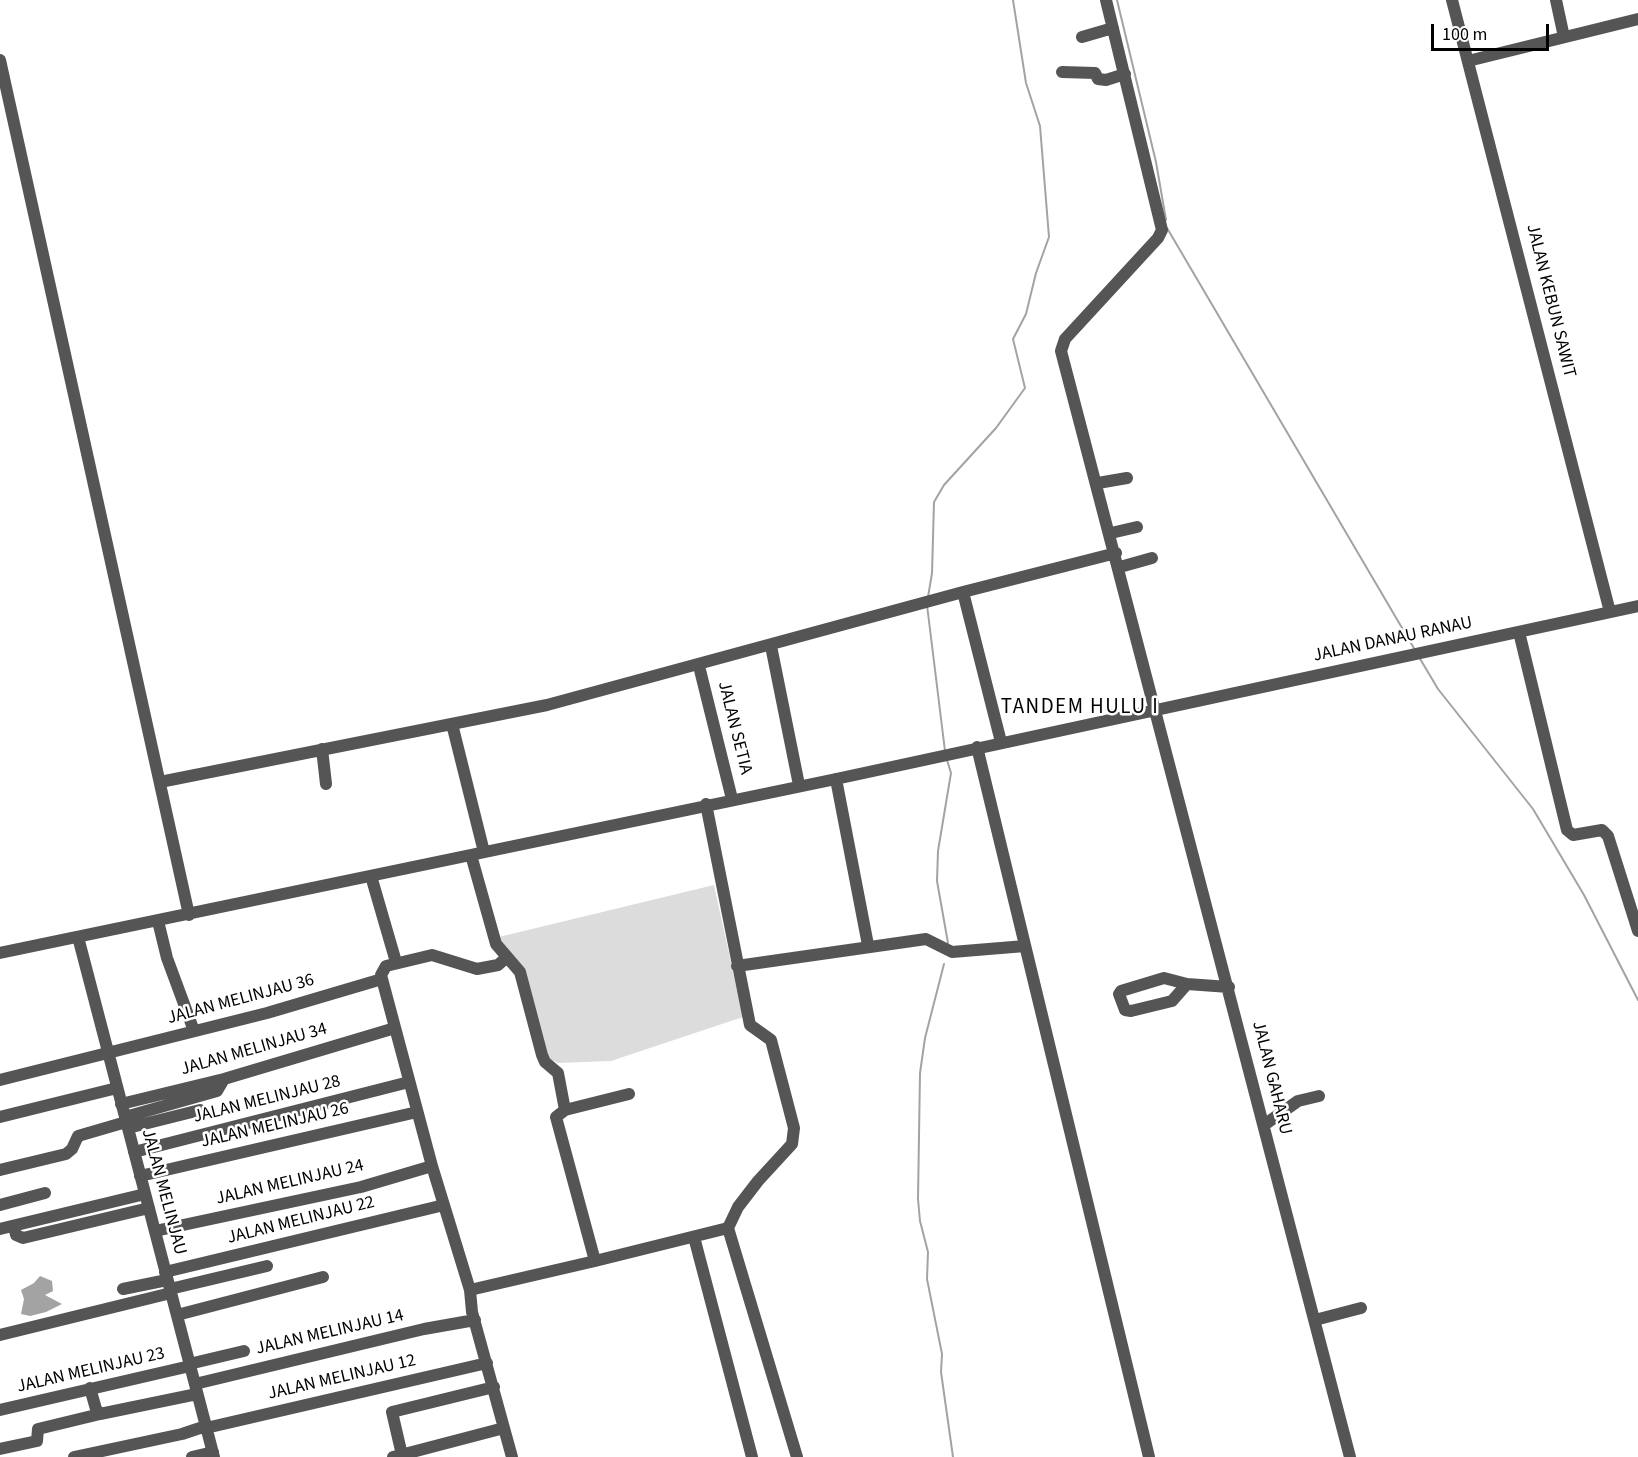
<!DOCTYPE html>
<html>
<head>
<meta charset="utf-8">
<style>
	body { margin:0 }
	#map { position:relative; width:1638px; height:1457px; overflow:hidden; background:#fff; font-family:"Source Sans 3",sans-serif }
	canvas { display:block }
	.scale { position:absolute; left:1431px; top:24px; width:118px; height:27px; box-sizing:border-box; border:3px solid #000; border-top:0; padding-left:8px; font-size:18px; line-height:21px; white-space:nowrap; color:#000; -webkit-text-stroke:4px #fff; paint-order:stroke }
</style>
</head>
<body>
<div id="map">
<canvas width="1638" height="1457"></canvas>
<div class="scale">100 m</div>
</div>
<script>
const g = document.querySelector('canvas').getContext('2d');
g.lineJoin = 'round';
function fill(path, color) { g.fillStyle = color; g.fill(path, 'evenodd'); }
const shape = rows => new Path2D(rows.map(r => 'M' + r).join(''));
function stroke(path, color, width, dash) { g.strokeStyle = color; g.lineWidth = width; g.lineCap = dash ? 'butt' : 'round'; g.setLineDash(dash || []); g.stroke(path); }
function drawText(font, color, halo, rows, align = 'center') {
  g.font = font + ' "Source Sans 3",sans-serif'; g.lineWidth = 5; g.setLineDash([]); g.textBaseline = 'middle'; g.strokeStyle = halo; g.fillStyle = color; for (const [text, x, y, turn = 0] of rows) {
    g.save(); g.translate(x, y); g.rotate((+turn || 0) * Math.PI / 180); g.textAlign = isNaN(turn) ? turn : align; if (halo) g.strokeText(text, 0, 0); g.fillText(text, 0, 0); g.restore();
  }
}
fill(shape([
	[714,885,743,1017,611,1061,558,1063,546,1057,519,967,503,949,499,937]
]), '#dcdcdc');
fill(shape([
	[40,1276,52,1281,53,1291,45,1295,62,1304,46,1312,30,1316,21,1314,24,1299,21,1290,34,1283]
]), '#a3a3a3');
stroke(shape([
	[1117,0,1156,162,1166,220],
	[1167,228,1415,650],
	[928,597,932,573,934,502,944,485,996,428,1025,388,1013,339,1026,314,1036,273,1049,237,1040,126,1026,83,1013,0],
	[927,605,945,751],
	[1419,657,1438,689,1533,809,1584,895,1638,1000],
	[947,760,951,773,938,851,937,881,948,943],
	[944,964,925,1038,920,1073,918,1199,920,1221,928,1252,927,1279,942,1354,941,1372,953,1457]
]), '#a3a3a3', 2);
stroke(shape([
	[1106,0,1162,230,1158,238,1065,339,1061,351,1350,1457],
	[1452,0,1610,612],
	[1556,0,1564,37],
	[1082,37,1113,28],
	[0,60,189,915],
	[1468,61,1638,19],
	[1062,72,1095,73,1098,79,1106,80,1125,74],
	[1098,483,1127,478],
	[1111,533,1137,527],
	[1120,567,1152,558],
	[963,592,1001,742],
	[1519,632,1567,830,1573,835,1602,830,1608,836,1638,931],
	[771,646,799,785],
	[699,666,732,799],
	[452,724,484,852],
	[977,747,1149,1457],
	[322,749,326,784],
	[836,779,868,945],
	[160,782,547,705,963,592,1116,553],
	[706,804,750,1025,771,1040,794,1128,792,1144,758,1181,738,1207,728,1228,797,1457],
	[471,855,496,944,520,972,542,1055,545,1062,558,1073,565,1110],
	[371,876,396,962],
	[158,921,167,958,194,1031],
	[78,937,214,1457],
	[0,953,836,779,1638,606],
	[506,958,498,965,477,969,432,955,386,966,381,975,432,1166,470,1290,472,1312,512,1457],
	[737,966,926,939,952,952,1025,946],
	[1187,984,1172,1001,1131,1011,1125,1010,1119,994,1121,991,1164,978,1187,984,1229,987],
	[0,1080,267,1013,382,979],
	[629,1094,565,1110,556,1117,595,1261,728,1228],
	[121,1104,224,1079,395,1028],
	[0,1117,117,1088],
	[125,1117,217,1091,224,1079],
	[1264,1125,1298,1101,1319,1096],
	[128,1128,200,1110],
	[134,1152,409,1082],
	[0,1170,66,1154,72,1149,78,1136,126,1122],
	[140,1176,417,1112],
	[0,1205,45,1193],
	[14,1226,16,1235,23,1238,149,1208],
	[0,1229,145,1194],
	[155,1231,361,1187,432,1166],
	[694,1237,752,1457],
	[165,1272,444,1205],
	[123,1289,167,1280],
	[170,1289,267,1266],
	[470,1290,595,1261],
	[177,1315,323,1277],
	[1315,1320,1361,1308],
	[0,1335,171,1293],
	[189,1364,244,1351],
	[195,1384,424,1329,475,1320],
	[90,1388,96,1409,100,1414,197,1394],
	[0,1410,190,1366],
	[206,1428,487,1363],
	[0,1449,37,1441,38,1429,100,1414],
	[402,1455,392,1412,494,1387],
	[74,1457,182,1434,206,1426],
	[192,1457,213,1452],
	[393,1457,504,1428]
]), '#555', 12);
drawText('18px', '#000', '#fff', [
	["JALAN KEBUN SAWIT",1550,301,76],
	["JALAN DANAU RANAU",1393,640,-12],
	["JALAN SETIA",734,728,76],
	["JALAN MELINJAU 36",241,1000,-15],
	["JALAN MELINJAU 34",254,1050,-16],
	["JALAN GAHARU",1271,1078,76],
	["JALAN MELINJAU 28",267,1100,-14],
	["JALAN MELINJAU 26",275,1126,-13],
	["JALAN MELINJAU 24",290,1183,-13],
	["JALAN MELINJAU",163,1192,75],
	["JALAN MELINJAU 22",301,1221,-14],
	["JALAN MELINJAU 14",330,1333,-13],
	["JALAN MELINJAU 23",91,1371,-13],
	["JALAN MELINJAU 12",342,1378,-13]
]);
g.letterSpacing = '1.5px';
drawText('21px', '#000', '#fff', [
	["TANDEM HULU I",1080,708]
]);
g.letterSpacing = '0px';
</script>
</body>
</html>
